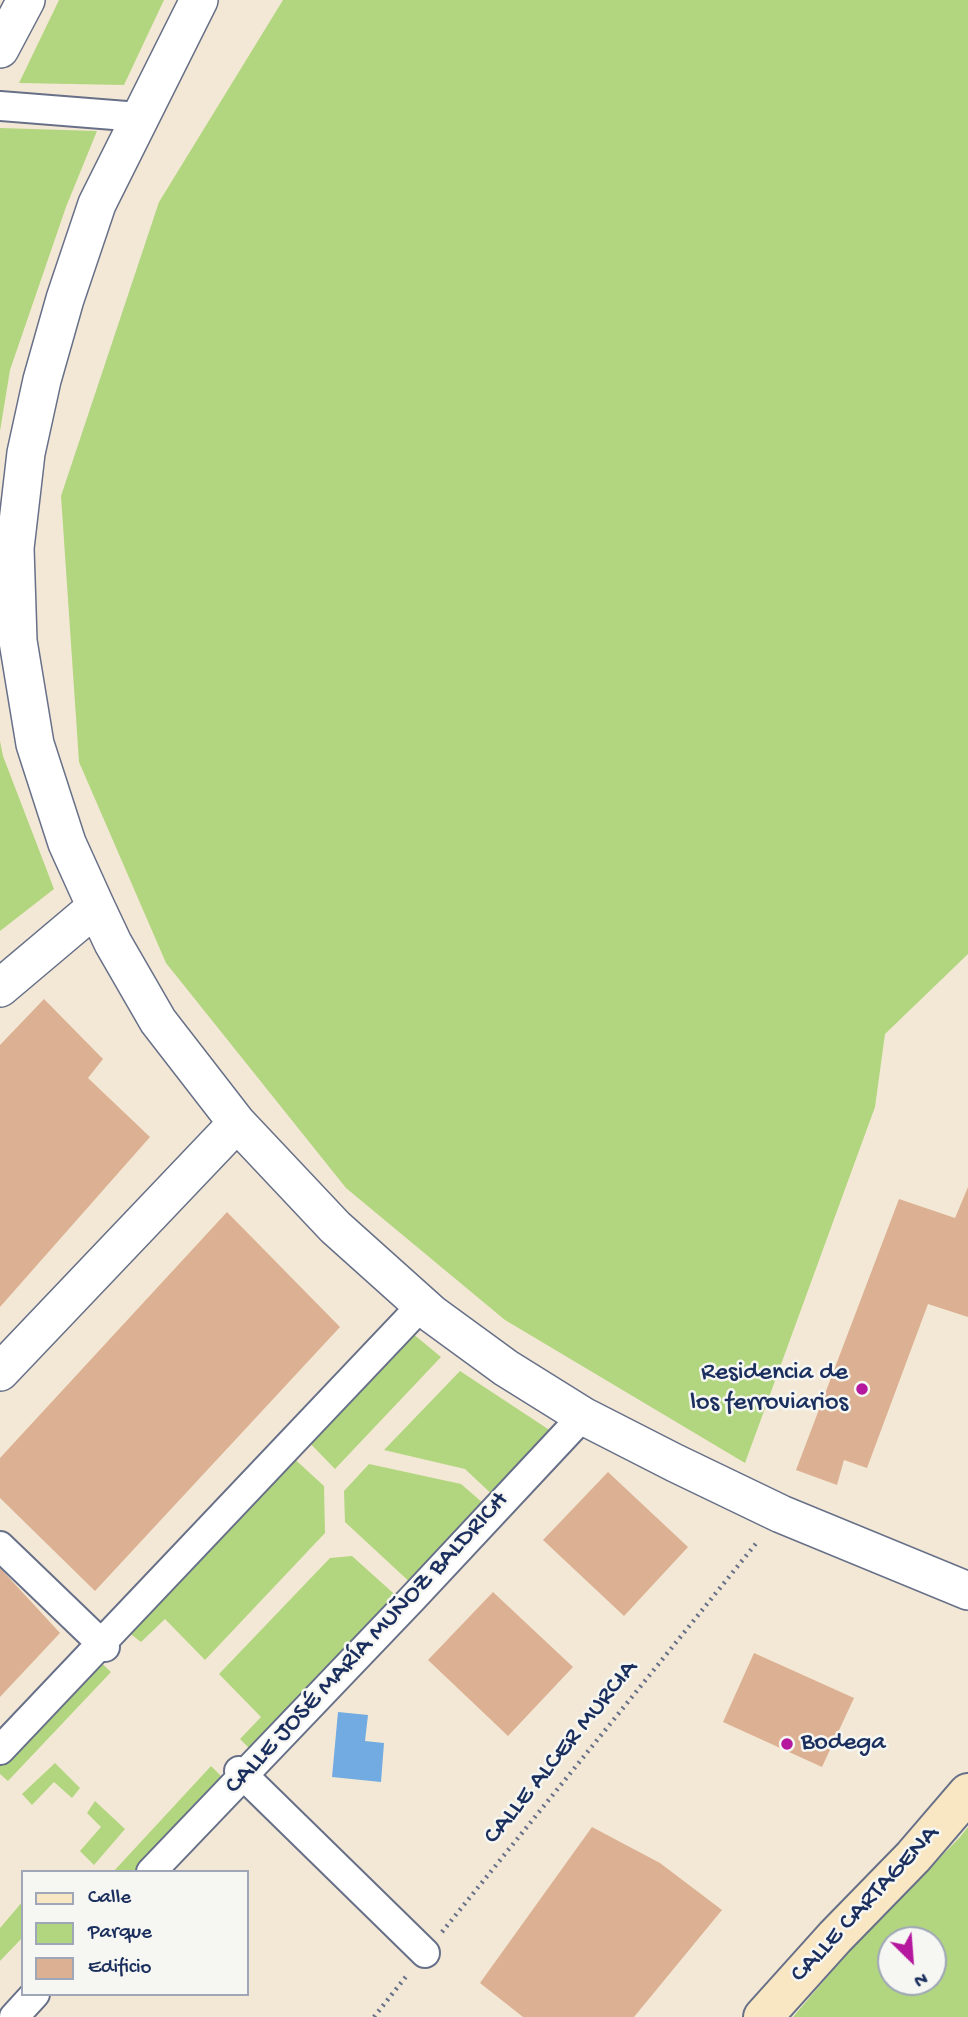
<!DOCTYPE html>
<html>
<head>
<meta charset="utf-8">
<style>
	body { margin:0 }
	#map { position:relative; width:968px; height:2017px; overflow:hidden; background:#f3e8d5; font-family:"Gochi Hand",sans-serif }
	canvas { display:block }
	.legend { position:absolute; left:21px; top:1870px; width:228px; height:126px; box-sizing:border-box; background:#f6f6f2; border:2px solid #9ea6b7; margin:0; padding:9px 12px; list-style:none; font-size:21px; color:#1b2f5e }
	.legend li { display:flex; align-items:center; gap:14px; height:35px }
	.legend b { width:35px; border:2px solid #9ea6b7 }
	.north { position:absolute; left:877px; top:1926px; width:70px; height:70px; box-sizing:border-box; background:#f6f6f2; border:2px solid #9ea6b7; border-radius:50%; rotate:155deg; font-size:19px; font-weight:700; line-height:28px; text-align:center; color:#1b2f5e }
	.north::after { content:''; display:block; margin:auto; width:24px; height:32px; background:#b5179e; clip-path:polygon(50% 0,100% 100%,50% 72%,0 100%) }
</style>
</head>
<body>
<div id="map">
<canvas width="968" height="2017"></canvas>
<ul class="legend">
<li><b style="height:9px;background:#f9e7c3"></b>Calle</li>
<li><b style="height:19px;background:#b2d67f"></b>Parque</li>
<li><b style="height:19px;background:#dcb193"></b>Edificio</li>
</ul>
<div class="north">N</div>
</div>
<script>
const g = document.querySelector('canvas').getContext('2d');
g.lineJoin = 'round';
function fill(path, color) { g.fillStyle = color; g.fill(path, 'evenodd'); }
const shape = rows => new Path2D(rows.map(r => 'M' + r).join(''));
function stroke(path, color, width, dash) { g.strokeStyle = color; g.lineWidth = width; g.lineCap = dash ? 'butt' : 'round'; g.setLineDash(dash || []); g.stroke(path); }
function drawText(font, color, halo, rows, align = 'center') {
  g.font = font + ' "Gochi Hand",sans-serif'; g.lineWidth = 5; g.setLineDash([]); g.textBaseline = 'middle'; g.strokeStyle = halo; g.fillStyle = color; for (const [text, x, y, turn = 0] of rows) {
    g.save(); g.translate(x, y); g.rotate((+turn || 0) * Math.PI / 180); g.textAlign = isNaN(turn) ? turn : align; if (halo) g.strokeText(text, 0, 0); g.fillText(text, 0, 0); g.restore();
  }
}
fill(shape([
	[59,0,164,0,124,85,19,83],
	[283,0,968,0,968,954,885,1034,875,1107,745,1463,505,1320,346,1188,166,963,79,762,61,496,159,202],
	[0,128,97,131,66,207,10,370,0,431],
	[0,741,3,756,54,889,0,931],
	[406,1328,441,1357,335,1469,303,1436],
	[460,1371,557,1435,498,1500,465,1469,384,1450],
	[288,1453,324,1486,325,1533,205,1660,165,1619,141,1642,124,1629],
	[369,1464,461,1484,490,1509,414,1586,345,1522,344,1491],
	[352,1556,402,1601,255,1754,240,1739,261,1717,219,1674,330,1558],
	[95,1657,111,1672,8,1781,0,1774,0,1758],
	[55,1763,80,1788,72,1798,54,1782,32,1805,22,1794],
	[211,1766,228,1783,143,1872,113,1872],
	[95,1801,125,1829,94,1865,80,1851,101,1827,87,1813],
	[968,1827,968,2017,793,2017,845,1956,960,1837],
	[891,1940,933,1940,933,1982,891,1982],
	[23,1901,23,1937,0,1961,0,1928]
]), '#b2d67f');
fill(shape([
	[338,1712,368,1715,365,1741,384,1743,381,1782,332,1777]
]), '#71abe1');
fill(shape([
	[44,999,103,1059,88,1078,150,1137,0,1307,0,1045],
	[968,1187,968,1317,928,1304,867,1468,844,1460,837,1485,796,1470,899,1199,955,1218],
	[227,1212,340,1327,95,1591,0,1498,0,1458],
	[608,1472,688,1547,624,1616,543,1540],
	[0,1568,60,1633,0,1697],
	[493,1592,573,1667,508,1736,428,1660],
	[754,1653,854,1698,822,1767,723,1722],
	[592,1827,660,1863,722,1910,634,2017,523,2017,480,1983]
]), '#dcb193');
const pedestrian = shape([
	[0,106,139,117],
	[0,1546,105,1647],
	[0,1750,422,1305],
	[239,1771,425,1953],
	[151,1872,412,1599,583,1416],
	[14,2017,35,1994]
]);
const minor = shape([
	[199,0,97,204,65,299,42,380,26,453,15,548,18,641,35,744,67,843,96,907,113,943,158,1021,237,1123,335,1227,432,1314,506,1368,583,1416,675,1463,781,1514,968,1591],
	[0,49,26,0],
	[0,988,96,907],
	[0,1372,237,1123]
]);
const secondary = shape([
	[763,2017,835,1937,913,1857,968,1793]
]);
stroke(pedestrian, '#677088', 32);
stroke(minor, '#677088', 40);
stroke(secondary, '#677088', 42);
stroke(shape([
	[442,1932,758,1541],
	[374,2017,408,1974]
]), '#677088', 4.5, [2, 5]);
stroke(pedestrian, '#fff', 28);
stroke(minor, '#fff', 37);
stroke(secondary, '#f9e7c3', 38);
for (const [x, y, r, color] of [
	[862,1389,7,"#b5179e"],
	[787,1744,7,"#b5179e"]
]) { const dot = new Path2D(); dot.arc(x, y, r, 0, 2 * Math.PI); g.fillStyle = color; g.fill(dot); stroke(dot, '#f6f6f2', 2.5); }
drawText('26px', '#1b2f5e', '#f6f6f2', [
	["Residencia de",848,1374],
	["los ferroviarios",848,1404],
	["Bodega",801,1744,"left"]
], 'right');
drawText('26px', '#1b2f5e', '#f6f6f2', [
	["CALLE JOSÉ MARÍA MUÑOZ BALDRICH",368,1644,-47],
	["CALLE ALCER MURCIA",562,1753,-51],
	["CALLE CARTAGENA",866,1905,-47]
]);
</script>
</body>
</html>
